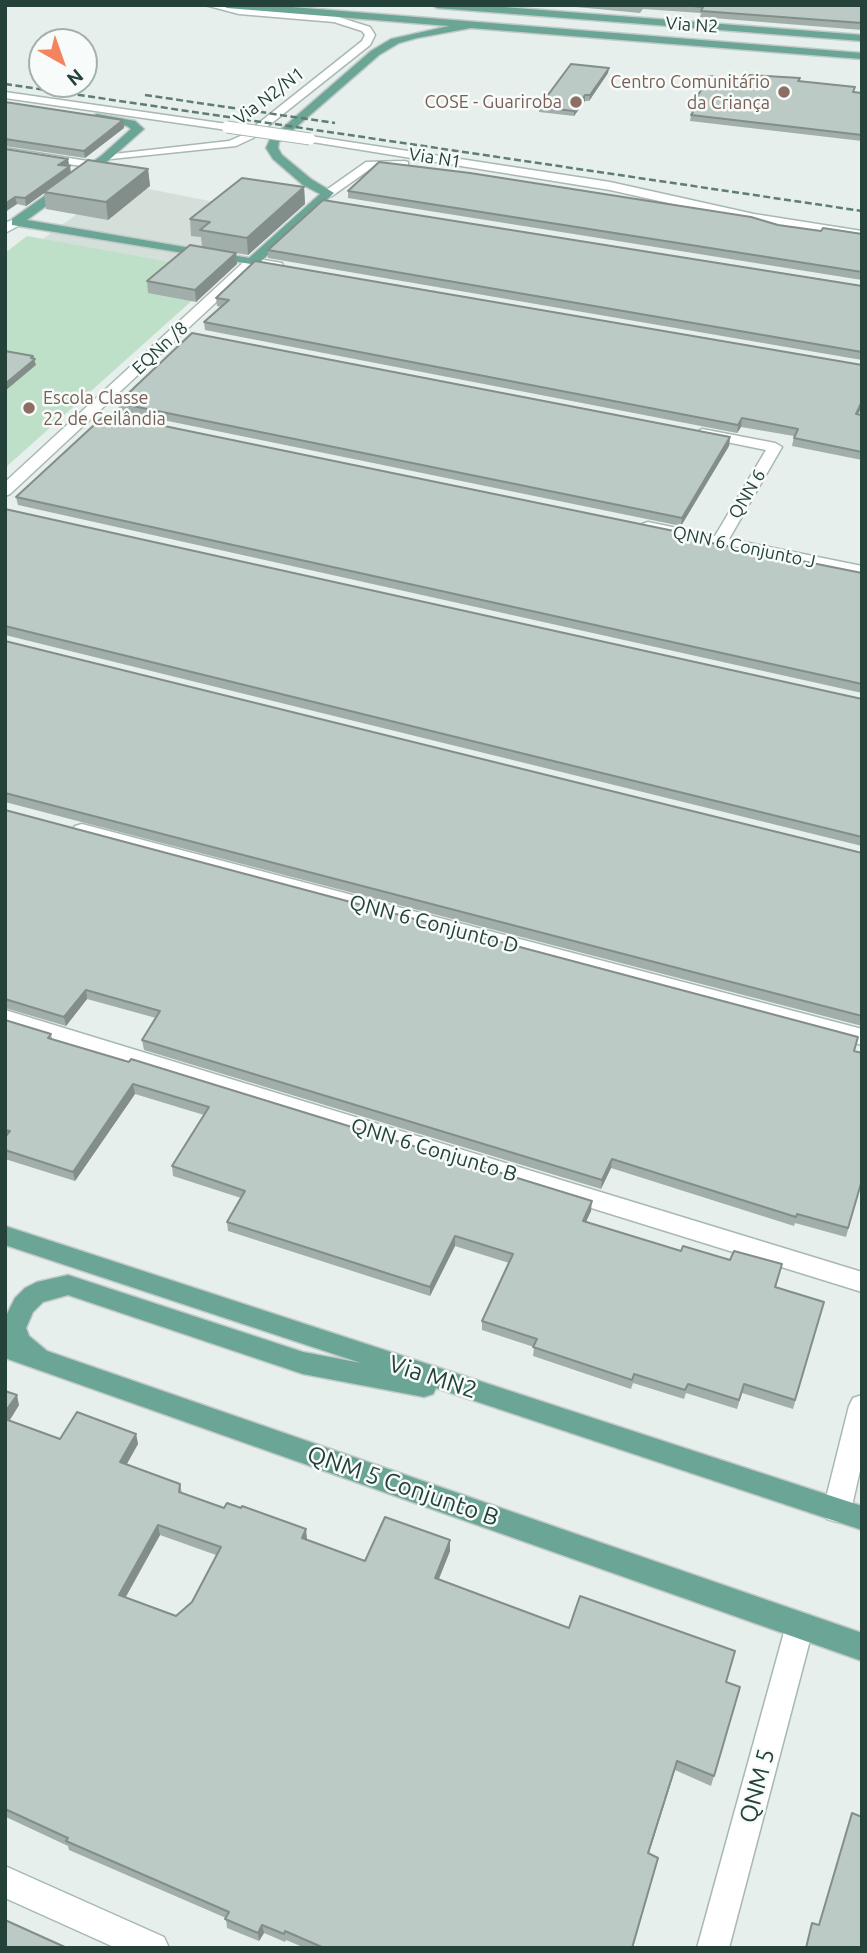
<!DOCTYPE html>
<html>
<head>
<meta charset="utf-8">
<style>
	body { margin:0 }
	#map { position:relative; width:867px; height:1953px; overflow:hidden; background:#e6efeb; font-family:Ubuntu,sans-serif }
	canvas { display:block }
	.frame { position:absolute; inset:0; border:7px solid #24423a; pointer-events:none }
	.north { position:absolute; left:28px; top:28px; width:70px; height:70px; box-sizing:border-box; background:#f7fbf9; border:2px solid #a3b1ad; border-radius:50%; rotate:140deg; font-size:19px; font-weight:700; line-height:28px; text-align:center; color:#24423a }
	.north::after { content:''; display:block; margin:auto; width:24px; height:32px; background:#f4845f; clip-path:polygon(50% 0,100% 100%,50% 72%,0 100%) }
</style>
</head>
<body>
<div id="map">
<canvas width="867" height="1953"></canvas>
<div class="frame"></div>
<div class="north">N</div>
</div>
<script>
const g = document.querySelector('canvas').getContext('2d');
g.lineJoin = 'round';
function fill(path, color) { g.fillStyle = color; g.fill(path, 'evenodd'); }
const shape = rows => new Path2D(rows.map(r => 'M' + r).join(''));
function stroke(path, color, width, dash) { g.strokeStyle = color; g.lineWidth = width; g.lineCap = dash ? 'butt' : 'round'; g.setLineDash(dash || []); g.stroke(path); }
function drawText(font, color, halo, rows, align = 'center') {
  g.font = font + ' Ubuntu,sans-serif'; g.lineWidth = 5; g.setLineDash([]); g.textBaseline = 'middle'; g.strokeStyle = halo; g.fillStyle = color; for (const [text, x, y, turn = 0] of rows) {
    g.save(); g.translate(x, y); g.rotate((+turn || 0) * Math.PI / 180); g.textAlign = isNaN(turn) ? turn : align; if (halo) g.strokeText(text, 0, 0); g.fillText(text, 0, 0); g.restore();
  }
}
fill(shape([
	[119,183,279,215,221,267,5,267]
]), '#d4dfda');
fill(shape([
	[27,236,224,272,5,468,5,253]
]), '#bfe0c8');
const minor = shape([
	[205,5,335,16,370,27,375,35,370,45,253,138,236,146,101,160,101,156,105,155,229,141,245,134,362,41,365,35,362,31,334,22,239,14,205,5],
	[5,92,227,124,233,127,227,130,5,98,5,92],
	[310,136,610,182,754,214,862,231,862,239,754,222,610,190,306,141,306,137,310,136],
	[5,148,94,162,100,165,94,168,5,154,5,148],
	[404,161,408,162,408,166,373,167,332,196,322,193,366,162,404,161],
	[16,218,20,219,20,225,5,233,5,223,16,218],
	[252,258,282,263,283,266,277,270,255,266,10,494,5,496,5,482,247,259,252,258],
	[702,429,775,443,782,447,729,539,862,566,862,576,642,530,640,527,642,524,648,522,715,536,766,450,697,436,695,433,702,429],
	[82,824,862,1029,862,1045,75,834,72,830,75,826,82,824],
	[5,1010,862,1272,862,1292,5,1026,5,1010],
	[862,1395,862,1462,851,1510,847,1519,837,1522,827,1519,823,1510,849,1406,853,1398,862,1395],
	[800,1612,810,1616,814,1625,729,1948,697,1948,786,1625,790,1616,800,1612],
	[5,1866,164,1937,169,1948,116,1948,5,1898,5,1866]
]);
const major = shape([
	[222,5,267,5,862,53,862,59,471,28,417,38,399,43,379,55,279,142,278,148,282,155,311,179,334,193,257,265,12,225,12,219,101,156,131,129,127,126,93,119,91,117,97,114,135,121,144,129,109,160,27,220,249,258,320,194,303,185,273,159,266,148,270,139,371,51,391,39,449,26,227,8,222,5],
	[432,5,478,5,862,35,862,41,437,8,432,5],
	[5,1226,862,1506,862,1530,436,1388,433,1394,424,1397,303,1374,68,1295,43,1302,33,1312,26,1328,29,1336,47,1351,862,1633,862,1661,5,1358,5,1318,15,1298,25,1288,37,1282,68,1275,303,1352,361,1363,5,1245,5,1226]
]);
stroke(minor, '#a8b8b2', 3);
stroke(major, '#c2cac8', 3);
fill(minor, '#fff');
fill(major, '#6aa596');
stroke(shape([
	[5,84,862,211],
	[145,95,335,123]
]), '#5f7d75', 2.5, [7, 3.5]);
const minorBridge = shape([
	[227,127,310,139]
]);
stroke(minorBridge, '#a8b8b2', 13, []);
stroke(minorBridge, '#fff', 11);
fill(shape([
	[555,5,862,5,862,30,700,17,701,13,643,9,640,13],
	[608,73,589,101,585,101,574,116,539,112,539,107],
	[800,78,799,81,862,93,862,141,690,121,691,115,693,112,691,112,692,106,746,80],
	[5,102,124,128,85,158,5,146],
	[5,149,68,159,71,173,148,169,150,186,108,220,46,209,44,193,26,206,17,204,5,212],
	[304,187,305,204,248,255,236,253,237,264,196,302,148,293,147,281,202,247,201,237,191,236,190,219],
	[348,191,778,225,821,231,862,234,862,280,348,198],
	[268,250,862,286,862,360,268,258],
	[216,298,862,415,862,460,792,446,794,436,741,427,737,433,205,330,204,322,221,307,217,306],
	[118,403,730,437,729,446,681,526,119,411],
	[16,497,674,536,862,573,862,693,18,505],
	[5,509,862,699,862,846,5,635],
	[5,641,862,853,862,1026,5,802],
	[5,810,855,1051,862,1181,846,1237,795,1223,794,1226,611,1168,601,1189,144,1050,142,1040,156,1018,87,999,66,1026,5,1008],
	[5,1020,51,1034,52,1039,591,1211,586,1222,681,1251,730,1260,782,1264,776,1287,824,1302,793,1409,742,1393,737,1409,686,1393,684,1399,633,1383,631,1389,533,1356,534,1347,482,1330,482,1321,509,1263,455,1246,430,1296,228,1231,227,1222,241,1198,173,1176,172,1166,204,1115,135,1094,75,1181,5,1159],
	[5,1391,19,1405,9,1421,60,1439,136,1434,138,1444,127,1464,180,1484,182,1493,365,1561,450,1540,450,1551,439,1579,569,1628,726,1683,737,1697,711,1786,675,1770,649,1853,658,1858,633,1948,305,1948,286,1940,285,1942,264,1933,259,1941,227,1928,226,1918,69,1850,68,1846,6,1817],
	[160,1535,216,1555,192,1602,176,1616,126,1597]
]), '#a1aea9');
fill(shape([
	[609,68,608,73,589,101,590,95],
	[585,95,585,101,574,116,574,111],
	[123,120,124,128,85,158,84,151],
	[68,159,69,167,58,165],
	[70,166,71,174,26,206,25,198],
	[148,169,150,186,108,220,106,202],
	[304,187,305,204,248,255,247,238],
	[15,197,17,204,5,212,5,204],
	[236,253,237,264,196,302,195,290],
	[33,356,36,365,5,391,5,384],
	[862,401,862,407,854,422,856,414],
	[742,418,741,427,737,433,738,425],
	[730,437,729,446,681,526,682,518],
	[86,990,87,999,66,1026,64,1017],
	[133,1084,135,1094,75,1181,73,1172],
	[612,1159,611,1168,601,1189,602,1180],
	[592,1201,591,1211,582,1230,583,1221],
	[455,1236,455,1246,430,1296,430,1287],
	[17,1395,19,1405,5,1428,5,1412],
	[136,1434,138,1444,122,1472,120,1462],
	[158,1525,160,1535,121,1605,119,1595],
	[306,1529,307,1539,303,1549,302,1538],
	[450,1540,450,1551,435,1588,435,1578],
	[677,1761,675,1770,646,1862,648,1853],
	[262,1925,264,1933,259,1941,258,1933]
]), '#838d89');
const building = shape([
	[683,5,862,5,862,23,701,11,703,7,683,5],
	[571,64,609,68,590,95,585,95,574,111,539,107,571,64],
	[749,75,800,78,798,81,855,87,853,92,862,93,862,135,691,115,696,107,692,106,709,76,746,80,749,75],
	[5,102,123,120,84,151,5,139,5,102],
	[5,149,68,159,58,165,70,166,25,198,15,197,5,204,5,149],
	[88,160,148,169,106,202,44,192,88,160],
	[379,162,470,173,751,217,778,225,821,231,823,228,862,234,862,272,348,191,379,162],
	[242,178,304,187,247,238,200,230,210,222,190,219,242,178],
	[323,200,862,286,862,352,268,250,323,200],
	[190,245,236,253,195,290,147,281,190,245],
	[255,261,862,365,862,401,856,414,862,415,862,452,794,438,798,429,742,418,738,425,204,322,229,300,216,298,255,261],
	[192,333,730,437,682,518,118,403,192,333],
	[5,351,33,356,31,358,35,359,5,384,5,351],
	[106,414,674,531,672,535,862,573,862,684,16,497,106,414],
	[5,509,862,699,862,837,5,626,5,509],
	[5,641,862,853,862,1016,5,793,5,641],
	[5,810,858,1037,854,1051,862,1053,862,1180,848,1228,797,1214,796,1217,612,1159,602,1180,142,1040,160,1011,86,990,64,1017,5,999,5,810],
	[5,1020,51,1034,48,1038,129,1062,131,1059,592,1201,583,1221,681,1251,683,1246,730,1260,734,1251,782,1264,775,1287,824,1302,795,1400,744,1384,739,1400,688,1384,685,1390,634,1374,632,1380,533,1347,537,1339,482,1321,513,1254,455,1236,430,1287,227,1222,245,1191,172,1166,209,1107,133,1084,73,1172,5,1150,5,1137,10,1131,5,1130,5,1020],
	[5,1391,17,1395,5,1412,5,1391],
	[77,1412,136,1434,120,1462,180,1484,179,1492,224,1508,227,1503,241,1508,242,1506,306,1529,302,1538,365,1561,385,1517,450,1540,435,1578,569,1628,580,1596,735,1651,726,1682,740,1687,714,1776,677,1761,648,1853,658,1858,632,1948,324,1948,285,1931,284,1934,262,1925,258,1933,225,1919,229,1912,66,1841,68,1838,5,1809,5,1419,60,1439,77,1412],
	[158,1525,221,1547,192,1602,176,1616,119,1595,158,1525],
	[852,1813,862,1817,862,1948,806,1948,812,1923,819,1925,852,1813],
	[5,1920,67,1948,5,1948,5,1920]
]);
fill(building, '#bbcac4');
stroke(building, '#838d89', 2);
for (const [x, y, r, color] of [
	[784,92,7,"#8d6e63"],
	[576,102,7,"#8d6e63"],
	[29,408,7,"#8d6e63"]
]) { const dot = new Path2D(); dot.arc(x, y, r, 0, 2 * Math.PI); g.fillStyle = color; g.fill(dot); stroke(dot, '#f7fbf9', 2.5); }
drawText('18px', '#24423a', '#f7fbf9', [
	["Via N2",692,25,4],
	["Via N2/N1",269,96,-37],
	["Via N1",435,158,9],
	["EQNn /8",160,348,-43],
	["QNN 6",747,494,-59],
	["QNN 6 Conjunto J",744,547,12]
]);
drawText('18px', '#785e54', '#f7fbf9', [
	["Centro Comunitário",770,82],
	["da Criança",770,103],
	["COSE - Guariroba",562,102],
	["Escola Classe",43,398,"left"],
	["22 de Ceilândia",43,419,"left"]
], 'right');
drawText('21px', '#24423a', '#f7fbf9', [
	["QNN 6 Conjunto D",434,924,15],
	["QNN 6 Conjunto B",434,1150,17]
]);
drawText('24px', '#24423a', '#f7fbf9', [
	["Via MN2",433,1377,18],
	["QNM 5 Conjunto B",403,1486,19],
	["QNM 5",757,1786,-75]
]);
</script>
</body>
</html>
